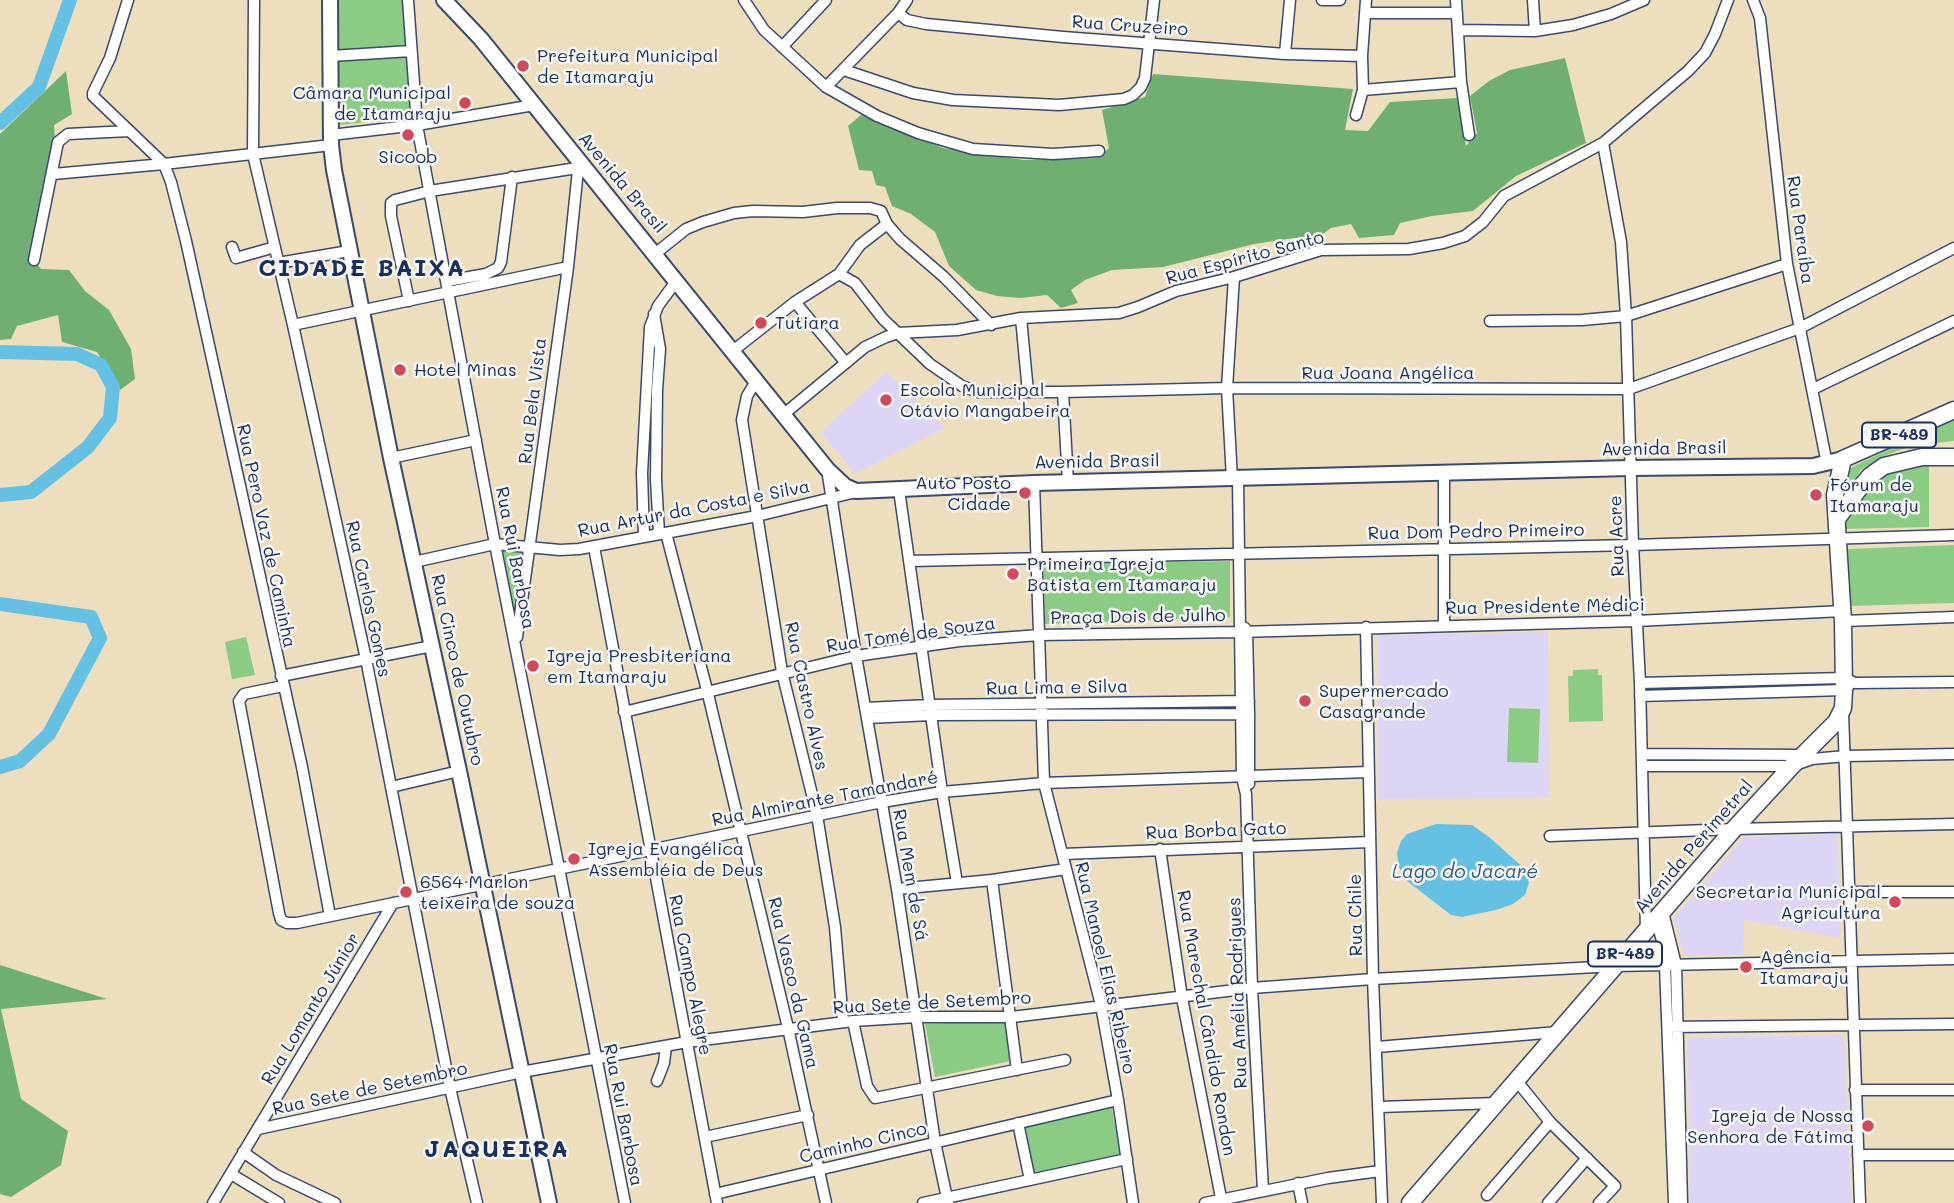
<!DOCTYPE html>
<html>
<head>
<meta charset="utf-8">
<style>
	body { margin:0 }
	canvas { display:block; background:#eddfbd }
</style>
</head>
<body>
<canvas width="1954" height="1203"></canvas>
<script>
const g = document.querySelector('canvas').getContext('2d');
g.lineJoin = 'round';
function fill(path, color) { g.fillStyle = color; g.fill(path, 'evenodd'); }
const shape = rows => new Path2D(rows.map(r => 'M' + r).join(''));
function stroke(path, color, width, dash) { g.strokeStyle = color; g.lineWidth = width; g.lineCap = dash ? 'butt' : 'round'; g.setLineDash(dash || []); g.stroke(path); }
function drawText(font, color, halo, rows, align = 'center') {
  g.font = font + ' Mali,sans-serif'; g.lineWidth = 5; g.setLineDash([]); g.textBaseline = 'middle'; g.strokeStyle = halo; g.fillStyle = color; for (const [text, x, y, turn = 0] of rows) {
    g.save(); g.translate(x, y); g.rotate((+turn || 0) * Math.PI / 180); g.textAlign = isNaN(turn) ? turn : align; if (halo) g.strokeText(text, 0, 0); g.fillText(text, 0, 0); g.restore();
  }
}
fill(shape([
	[886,372,945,428,855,474,821,432],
	[1548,632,1549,798,1378,799,1377,635],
	[1838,834,1840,938,1744,920,1743,955,1684,956,1674,918,1744,837],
	[1844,1035,1851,1203,1690,1203,1688,1037]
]), '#ddd5f6');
fill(shape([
	[335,0,402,0,411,118,339,125],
	[1954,418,1954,441,1910,446,1887,455,1861,470,1843,495,1843,475,1854,466],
	[1929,461,1929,527,1844,529,1845,520,1852,504,1889,468],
	[1954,545,1954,603,1849,606,1848,549],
	[503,551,524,553,513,617],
	[1230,561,1230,617,1045,624,1044,564],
	[246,637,255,675,232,679,225,642],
	[1598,669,1598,675,1602,675,1603,721,1569,722,1568,676,1573,676,1573,670],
	[1509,708,1540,709,1538,763,1507,762],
	[949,1023,1006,1023,1011,1061,935,1077,925,1024],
	[1112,1108,1120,1156,1035,1177,1024,1127]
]), '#8acc84');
fill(shape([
	[1565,58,1586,143,1516,176,1473,211,1432,216,1400,223,1394,235,1359,238,1351,224,1331,228,1319,237,1294,238,1254,244,1163,267,1112,270,1085,280,1071,290,1078,303,1061,308,1047,295,1020,298,997,296,976,290,949,266,935,232,911,214,892,206,885,187,876,185,872,171,859,170,848,126,861,115,943,148,1024,160,1098,158,1109,148,1102,110,1145,97,1153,74,1353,89,1345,130,1368,131,1390,102,1457,98,1466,146,1477,133,1470,96,1489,81,1510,70],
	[66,71,72,114,54,125,56,153,34,260,41,269,69,270,85,291,109,310,131,349,135,379,120,390,97,352,62,342,58,315,17,326,11,339,0,340,0,134],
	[0,965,107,999,1,1009,21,1099,68,1131,61,1165,11,1197,0,1194]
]), '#6fb072');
fill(shape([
	[1436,824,1472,825,1489,837,1525,869,1529,883,1525,895,1513,904,1496,910,1462,917,1451,915,1407,881,1399,867,1397,853,1401,841,1407,834]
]), '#65c1e3');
stroke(shape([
	[0,123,39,87,70,0],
	[0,352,77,354,101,365,113,387,110,418,88,447,31,492,0,495],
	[0,604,91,617,100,638,49,734,20,761,0,767]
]), '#65c1e3', 14);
const street = shape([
	[128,0,110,58,93,93,93,96,164,164,171,182,186,241,302,767,330,916],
	[254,0,253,154,293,325,366,659,450,1088,477,1203],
	[408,0,417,125,495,544,625,1203],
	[744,0,764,30,826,87,877,116,918,133,973,149,1053,154,1099,151],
	[1322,0,1340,0],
	[1456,0,1461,82,1469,135],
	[1533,0,1535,31],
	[1753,0,1760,18,1787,264,1827,464],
	[898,13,907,20,926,24,1063,37,1285,54,1362,56],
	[1365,13,1457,13],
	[1458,30,1535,31,1573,25,1611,14,1644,0],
	[782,47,826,0],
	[1285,54,1290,0],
	[331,56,411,51],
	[844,70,913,93,953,100,1059,105,1124,99,1133,95,1141,87,1145,78,1154,0],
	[826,87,898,13,907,0],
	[1363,90,1461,82],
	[1356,115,1363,90,1362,56,1366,0],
	[331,135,417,125,534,105],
	[1603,143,1621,242,1626,316,1633,545,1640,683,1646,931],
	[53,174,164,164,331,145],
	[232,247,236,258,275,247],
	[656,253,686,229,703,222,734,213,753,211,803,212,837,208,870,208,881,211,887,224,900,239,944,277,991,325],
	[34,260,58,142,68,134,129,131],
	[278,263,349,251],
	[839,274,855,283,883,319,930,364,962,386,978,392,1063,392,1227,388,1629,389,1800,328,1954,248],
	[447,281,486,274,498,268,501,262,512,177],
	[409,301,391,216,391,203,395,200,430,191,577,168],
	[795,302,846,363],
	[654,314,660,349,657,390,656,479,659,534],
	[1021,318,1028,392],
	[1490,321,1582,320,1626,316,1787,264],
	[293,325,568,267],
	[734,350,795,302,839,274,860,245,887,224],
	[756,381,747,396,742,420,782,672,817,815,835,927,843,1022],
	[1813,389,1954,321],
	[1063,392,1068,482],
	[784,414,865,347,886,337,898,333,957,330,1021,318,1119,313,1138,307,1176,291,1234,277,1321,250,1409,249,1443,243,1465,236,1483,222,1504,196,1603,143,1688,71,1705,53,1715,34,1728,0],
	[391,458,476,440],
	[827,469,856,656,897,889,935,1142,948,1203],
	[1232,479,1227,388,1234,277],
	[1238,479,1242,777,1246,794,1252,988,1263,1190],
	[1034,483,1044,783,1101,1005,1118,1100,1133,1203],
	[899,490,942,792,957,883],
	[666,533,707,690,788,1028,826,1203],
	[644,537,642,473,650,327,658,306,677,280],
	[594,547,717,1203],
	[910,561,1633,545,1954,535],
	[414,562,495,544,560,550,579,549,757,516,856,492],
	[1843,621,1954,617],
	[1444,625,1444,472],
	[1366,627,1373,979,1382,1203],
	[1245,628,1247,631,1249,714,1249,784],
	[517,637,568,267,579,160],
	[281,676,432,646],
	[1640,683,1844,678,1855,683,1954,682],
	[283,686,244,694,239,701,279,913,281,920,287,923,297,923,882,802,942,792,1044,783,1368,772],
	[1640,696,1844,690,1848,687],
	[865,708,930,705,1249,701],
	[624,712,856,656,959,641,1040,635,1239,632,1636,621,1843,611],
	[1843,712,1860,1203],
	[867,718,931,715,1249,714],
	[1642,754,1805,755],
	[1642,766,1792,766,1812,759,1846,756,1954,754],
	[391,787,459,771],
	[1550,836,1734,829,1954,824],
	[1160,849,1182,998,1222,1203],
	[1063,854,1370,842],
	[992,880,1017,1070],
	[897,889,992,880,1066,869],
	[1849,892,1954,892],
	[1663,912,1676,965,1682,1203],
	[1656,919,1664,948,1665,965,1674,1203],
	[853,1021,867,1086,875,1098,1065,1060],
	[1668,1027,1954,1024],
	[1377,1047,1558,1032],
	[1516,1080,1550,1122,1615,1186,1599,1203],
	[657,1081,664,1063,666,1046],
	[1855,1090,1954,1090],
	[1380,1107,1496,1103],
	[1018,1123,1030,1180],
	[258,1129,522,1072,687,1042,853,1021,917,1017,1012,1017,1252,988,1373,979,1615,966,1954,959],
	[705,1137,808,1115],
	[243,1152,276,1175,335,1203],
	[1858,1155,1954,1155],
	[231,1174,279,1203],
	[1298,1183,1302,1203],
	[715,1194,1118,1100],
	[1487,1195,1550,1122],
	[213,1203,393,903],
	[923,1203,1127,1159],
	[1205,1203,1328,1178,1380,1171],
	[1548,1203,1587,1158]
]);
const secondary = shape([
	[330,0,331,145,334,170,391,458,459,771,549,1203],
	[444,0,481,39,827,469,845,486,856,491,1034,483,1630,468,1813,466,1843,459]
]);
const primary = shape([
	[1837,519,1858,490,1870,476,1884,466,1922,457,1954,457],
	[1410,1203,1734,829,1792,766,1836,722,1843,708,1844,690,1843,621,1835,495,1843,459,1954,410]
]);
stroke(street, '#3a496c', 13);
stroke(secondary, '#3a496c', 18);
stroke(primary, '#3a496c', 19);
stroke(street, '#fff', 10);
stroke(secondary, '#fff', 14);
stroke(primary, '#fff', 16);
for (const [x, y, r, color] of [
	[523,66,7,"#d1495b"],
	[465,103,7,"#d1495b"],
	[408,135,7,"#d1495b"],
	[761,323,7,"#d1495b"],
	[400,370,7,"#d1495b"],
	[886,400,7,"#d1495b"],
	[1025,493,7,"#d1495b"],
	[1816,495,7,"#d1495b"],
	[1013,574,7,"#d1495b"],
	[533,666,7,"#d1495b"],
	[1305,701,7,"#d1495b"],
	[574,859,7,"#d1495b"],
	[406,892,7,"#d1495b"],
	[1895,902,7,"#d1495b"],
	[1746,967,7,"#d1495b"],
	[1868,1126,7,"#d1495b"]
]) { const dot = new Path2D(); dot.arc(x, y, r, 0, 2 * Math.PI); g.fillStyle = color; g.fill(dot); stroke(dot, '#f6f6f2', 2.5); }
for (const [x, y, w] of [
	[1899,435,74],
	[1625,954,74]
]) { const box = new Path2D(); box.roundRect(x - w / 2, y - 12.5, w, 25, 5); g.fillStyle = '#f6f6f2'; g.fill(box); stroke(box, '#1b2f5e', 2); }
drawText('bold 16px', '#1b2f5e', null, [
	["BR-489",1899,435],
	["BR-489",1625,954]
]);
drawText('18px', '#1b2f5e', '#f6f6f2', [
	["Rua Cruzeiro",1130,26,4],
	["Avenida Brasil",622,183,50],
	["Rua Paraíba",1800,230,82],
	["Rua Espírito Santo",1245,258,-15],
	["Rua Joana Angélica",1388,373],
	["Rua Bela Vista",533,401,-83],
	["Avenida Brasil",1664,449,-1],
	["Avenida Brasil",1097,462,-1],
	["Rua Artur da Costa e Silva",694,509,-11],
	["Rua Dom Pedro Primeiro",1476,532,-1],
	["Rua Pero Vaz de Caminha",266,536,78],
	["Rua Acre",1617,536,-92],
	["Rua Rui Barbosa",515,558,79],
	["Rua Carlos Gomes",368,599,78],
	["Rua Presidente Médici",1545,607,-1],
	["Praça Dois de Julho",1138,617,-1],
	["Rua Tomé de Souza",911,635,-8],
	["Rua Cinco de Outubro",457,670,78],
	["Rua Lima e Silva",1057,688,-1],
	["Rua Castro Alves",806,696,78],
	["Rua Almirante Tamandaré",825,799,-11],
	["Rua Borba Gato",1216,831,-2],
	["Avenida Perimetral",1694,847,-49],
	["Rua Mem de Sá",910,875,80],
	["Rua Chile",1356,915,-91],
	["Rua Manoel Elias Ribeiro",1105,968,77],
	["Rua Campo Alegre",690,975,79],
	["Rua Vasco da Gama",793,983,77],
	["Rua Amélia Rodrigues",1238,993,-92],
	["Rua Sete de Setembro",932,1003,-3],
	["Rua Lomanto Júnior",311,1009,-59],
	["Rua Marechal Cândido Rondon",1206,1023,80],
	["Rua Sete de Setembro",370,1089,-12],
	["Rua Rui Barbosa",623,1115,79],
	["Caminho Cinco",863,1143,-13]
]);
drawText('18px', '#1b2f5e', '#f6f6f2', [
	["Prefeitura Municipal",537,56],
	["de Itamaraju",537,77],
	["Câmara Municipal",451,93,"right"],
	["de Itamaraju",451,114,"right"],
	["Sicoob",408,157,"center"],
	["Tutiara",775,323],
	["Hotel Minas",414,370],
	["Escola Municipal",900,390],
	["Otávio Mangabeira",900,411],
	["Auto Posto",1011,483,"right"],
	["Cidade",1011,504,"right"],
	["Fórum de",1830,485],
	["Itamaraju",1830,506],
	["Primeira Igreja",1027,564],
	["Batista em Itamaraju",1027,585],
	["Igreja Presbiteriana",547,656],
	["em Itamaraju",547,677],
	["Supermercado",1319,691],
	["Casagrande",1319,712],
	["Igreja Evangélica",588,849],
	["Assembléia de Deus",588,870],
	["6564 Marlon",420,882],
	["teixeira de souza",420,903],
	["Secretaria Municipal",1881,892,"right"],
	["Agricultura",1881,913,"right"],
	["Agência",1760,957],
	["Itamaraju",1760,978],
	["Igreja de Nossa",1854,1116,"right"],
	["Senhora de Fátima",1854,1137,"right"]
], 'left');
drawText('italic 19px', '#315b86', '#f6f6f2', [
	["Lago do Jacaré",1465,872]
]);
g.letterSpacing = '2px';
drawText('bold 24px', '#1b2f5e', '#f6f6f2', [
	["CIDADE BAIXA",362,269],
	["JAQUEIRA",497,1150]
]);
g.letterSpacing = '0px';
</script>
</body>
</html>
